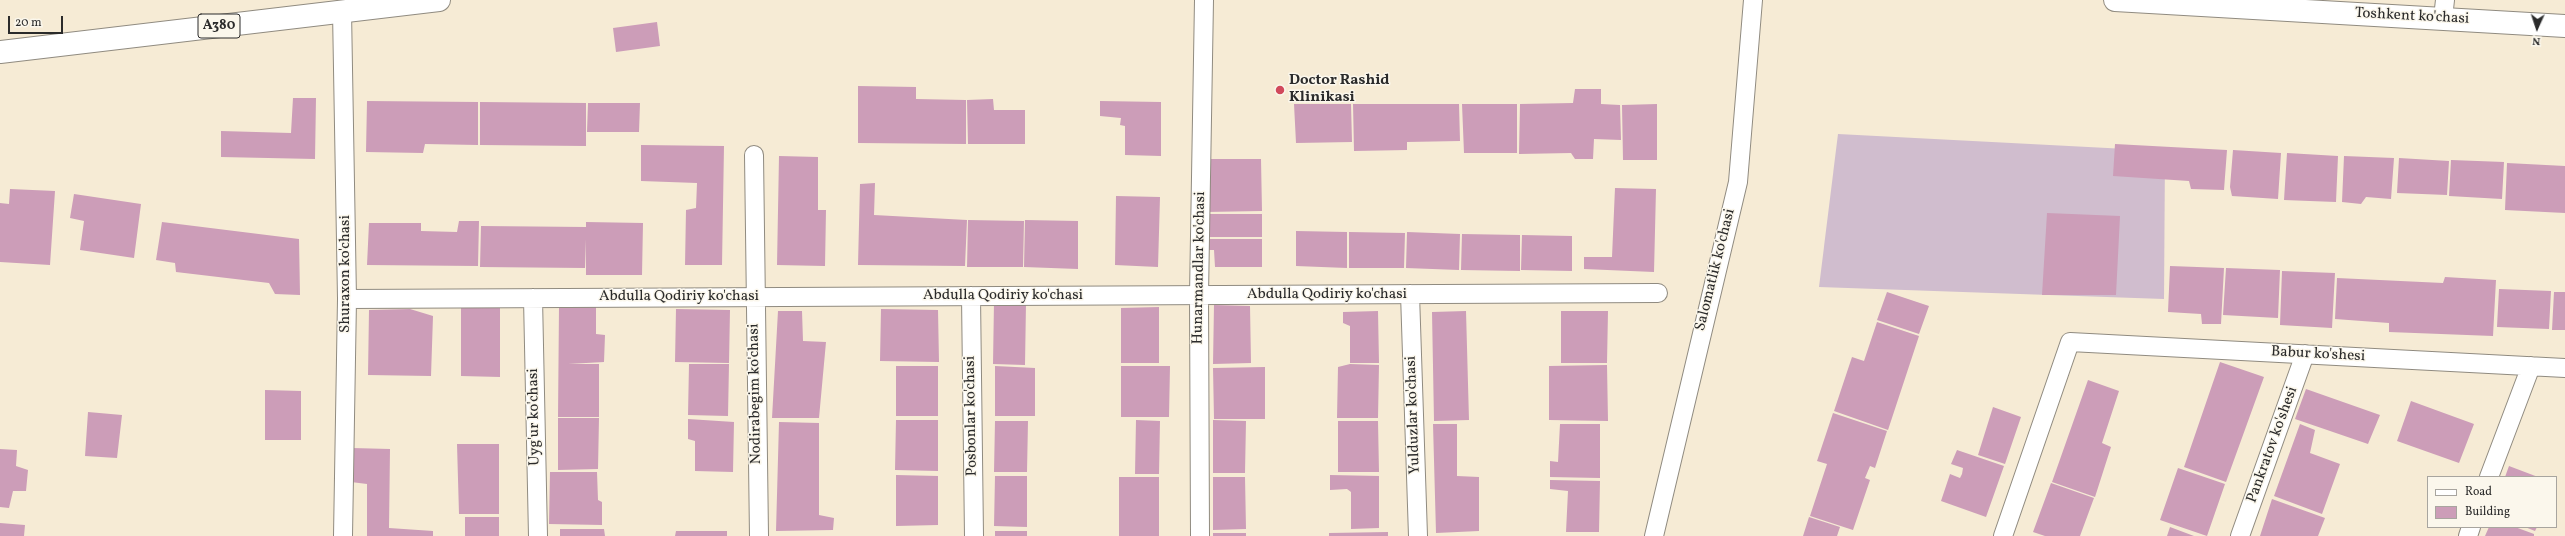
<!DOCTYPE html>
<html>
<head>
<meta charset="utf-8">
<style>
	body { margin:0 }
	#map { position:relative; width:2565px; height:536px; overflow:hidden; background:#f6ebd5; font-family:Vollkorn,serif }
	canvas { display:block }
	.legend { position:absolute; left:2427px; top:476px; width:130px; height:52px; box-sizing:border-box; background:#fbf7ec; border:1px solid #a8a59f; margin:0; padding:5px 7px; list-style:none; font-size:12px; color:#2b2b2b }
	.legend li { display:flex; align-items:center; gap:8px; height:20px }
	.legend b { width:20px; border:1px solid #a8a59f }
	.north { position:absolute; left:2517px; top:8px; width:40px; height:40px; -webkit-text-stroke:3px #fbf7ec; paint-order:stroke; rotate:183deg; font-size:11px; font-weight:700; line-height:16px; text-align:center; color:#2b2b2b }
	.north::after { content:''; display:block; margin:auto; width:14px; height:18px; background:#2b2b2b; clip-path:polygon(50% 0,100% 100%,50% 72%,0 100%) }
	.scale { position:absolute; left:8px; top:16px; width:55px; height:18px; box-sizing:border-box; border:2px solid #2b2b2b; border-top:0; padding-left:5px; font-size:12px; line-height:14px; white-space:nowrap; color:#2b2b2b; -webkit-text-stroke:3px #fbf7ec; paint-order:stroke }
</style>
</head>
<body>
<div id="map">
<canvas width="2565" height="536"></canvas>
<ul class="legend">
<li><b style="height:5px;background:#fff"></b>Road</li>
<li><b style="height:11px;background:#cc9db8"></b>Building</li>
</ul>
<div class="north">N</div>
<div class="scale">20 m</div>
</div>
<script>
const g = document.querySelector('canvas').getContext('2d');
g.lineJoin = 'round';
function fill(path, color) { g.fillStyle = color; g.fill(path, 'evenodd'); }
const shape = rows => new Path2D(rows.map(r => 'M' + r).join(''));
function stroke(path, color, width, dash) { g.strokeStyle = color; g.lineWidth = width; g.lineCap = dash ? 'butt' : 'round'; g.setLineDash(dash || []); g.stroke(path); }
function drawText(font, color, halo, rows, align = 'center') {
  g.font = font + ' Vollkorn,serif'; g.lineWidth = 3; g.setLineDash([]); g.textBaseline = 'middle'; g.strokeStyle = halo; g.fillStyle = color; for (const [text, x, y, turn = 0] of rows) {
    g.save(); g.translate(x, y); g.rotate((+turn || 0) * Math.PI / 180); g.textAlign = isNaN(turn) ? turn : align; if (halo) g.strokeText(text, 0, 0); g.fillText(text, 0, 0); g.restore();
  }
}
fill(shape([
	[1838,134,2165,151,2164,299,1819,287]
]), '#d0bdce');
fill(shape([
	[657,22,660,46,616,52,613,28],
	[858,86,916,87,916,99,966,100,966,144,858,143],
	[1575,89,1601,89,1601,104,1620,105,1621,140,1594,139,1593,159,1575,159,1571,153,1519,154,1520,104,1573,103],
	[293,98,316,98,315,159,221,157,221,131,291,133],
	[993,99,994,110,1025,110,1025,144,968,144,967,100],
	[367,101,478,102,478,145,425,144,423,153,366,152],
	[1100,101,1161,102,1161,156,1125,155,1125,126,1120,125,1121,118,1100,116],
	[480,102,586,103,586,146,480,145],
	[588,103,640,103,639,132,587,132],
	[1294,104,1351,104,1352,142,1296,143],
	[1353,104,1459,104,1460,141,1407,142,1407,150,1354,151],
	[1462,104,1517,104,1517,153,1464,153],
	[1657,104,1657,160,1623,160,1622,105],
	[2115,144,2227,150,2224,190,2191,189,2189,181,2113,176],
	[641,145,724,146,722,265,685,265,686,210,696,208,697,183,641,181],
	[2233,150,2281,153,2278,199,2232,196,2230,187],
	[2287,153,2338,156,2336,202,2284,200],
	[779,156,818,157,818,210,826,210,825,266,777,265],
	[2344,156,2394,158,2391,199,2366,197,2361,204,2342,202],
	[2399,158,2449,161,2447,195,2397,193],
	[1204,159,1261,159,1262,211,1205,212],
	[2451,160,2504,162,2502,199,2449,196],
	[2507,163,2565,166,2565,213,2505,210],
	[875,183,874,215,967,220,965,266,858,265,860,184],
	[1615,188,1656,189,1654,272,1584,269,1584,257,1612,257],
	[10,189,55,191,50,265,0,262,0,203,9,204],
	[74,194,141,204,134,258,80,250,84,221,70,218],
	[1116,196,1160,197,1158,267,1115,265],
	[2047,213,2120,216,2116,295,2042,295],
	[1205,214,1262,214,1262,237,1205,237],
	[968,220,1024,221,1023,267,967,267],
	[1025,220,1078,221,1078,269,1024,267],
	[459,221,479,221,478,266,367,265,369,223,421,223,421,231,457,232],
	[162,222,299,239,300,295,275,294,269,283,176,272,175,263,156,260],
	[586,222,643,223,642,275,586,275,586,239,585,268,480,267,481,226,586,227],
	[1296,231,1347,232,1347,268,1296,266],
	[1349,232,1405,233,1404,268,1349,268],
	[1407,232,1460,234,1459,270,1406,268],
	[1462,234,1520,235,1520,271,1461,270],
	[1522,235,1572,236,1572,271,1521,270],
	[1205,239,1262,239,1262,267,1215,267,1214,250,1205,250],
	[2170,266,2224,268,2221,324,2202,324,2201,314,2168,312],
	[2226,268,2280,270,2278,318,2223,315],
	[2282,271,2335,273,2332,328,2280,325],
	[2445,277,2496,280,2493,336,2389,332,2389,323,2335,319,2337,278,2443,283],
	[2499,289,2551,291,2549,329,2497,327],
	[1887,292,1929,306,1919,334,1877,320],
	[2554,292,2565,292,2565,330,2552,330],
	[994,302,1026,303,1025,365,993,364],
	[1214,305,1250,306,1251,363,1213,364],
	[559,307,596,307,596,334,605,335,604,362,568,364,599,364,599,417,558,417],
	[1159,307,1159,363,1121,363,1121,308],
	[461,308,500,308,500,377,461,376],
	[410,309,433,316,431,376,368,375,369,310],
	[676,309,730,310,729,363,675,362],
	[881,309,938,310,939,362,880,361],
	[778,311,802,311,803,341,826,342,819,418,772,418],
	[1378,311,1379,363,1350,363,1350,326,1343,323,1343,312],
	[1466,311,1469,420,1434,421,1432,312],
	[1561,311,1608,311,1607,363,1561,363],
	[1877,322,1919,336,1888,430,1834,411,1852,357,1864,361],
	[2220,362,2264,377,2226,482,2184,467],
	[689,364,729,364,728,416,688,415],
	[1350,364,1379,365,1378,418,1337,418,1338,367],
	[1607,365,1608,421,1549,420,1549,366],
	[896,366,938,366,938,416,896,416],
	[995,366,1035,368,1035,416,995,416],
	[1121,366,1170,366,1169,417,1121,417],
	[1265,367,1265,419,1214,419,1213,368],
	[2088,380,2119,391,2102,443,2111,447,2095,497,2052,482],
	[2306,389,2380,415,2368,444,2295,419],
	[265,390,301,391,301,440,265,440],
	[2411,401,2474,424,2459,463,2397,441],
	[1993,407,2021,417,2005,464,1978,455],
	[88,412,122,415,117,458,85,456],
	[1833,413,1887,431,1875,468,1870,466,1865,478,1870,480,1853,530,1810,516,1827,464,1817,461],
	[558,418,599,418,598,469,558,470],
	[688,419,734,422,733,472,695,471,695,441,688,439],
	[896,420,938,420,938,471,895,470],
	[1136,420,1160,421,1159,474,1135,474],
	[1213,420,1246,421,1245,473,1213,473],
	[995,421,1028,421,1027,472,994,472],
	[1338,421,1378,421,1379,472,1338,472],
	[779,422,819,423,819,515,834,518,833,530,776,531],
	[1433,424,1457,424,1457,476,1479,477,1479,531,1436,533],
	[1560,424,1600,424,1600,478,1550,477,1550,461,1558,462],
	[2300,424,2315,430,2310,453,2340,464,2322,514,2274,496],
	[457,444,499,444,499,514,459,514],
	[352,448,390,449,389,528,433,531,433,536,367,536,367,484,351,482],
	[0,449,17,450,16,466,28,470,26,491,13,491,9,508,0,507],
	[1957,450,2004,466,1986,517,1941,501,1950,474,1960,478,1962,474,1963,468,1951,464],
	[2509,466,2538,477,2505,477],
	[2178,468,2225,484,2207,536,2160,520],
	[550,472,597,472,598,500,602,502,602,525,549,524],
	[896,475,938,476,938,525,896,526],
	[1330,475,1379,476,1379,528,1351,529,1351,492,1347,489,1330,490],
	[995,476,1027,476,1027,527,994,526],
	[1119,477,1159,477,1159,536,1119,536],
	[1213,477,1245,477,1246,529,1213,530],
	[1550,480,1600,481,1599,532,1566,532,1568,491,1550,489],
	[2051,483,2094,498,2080,536,2045,536,2033,532],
	[2272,499,2325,518,2318,536,2260,536],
	[465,517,499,517,499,536,465,536],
	[1809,517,1840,527,1837,536,1803,536],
	[0,523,25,525,24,536,0,536],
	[2170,527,2194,536,2167,536],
	[2489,527,2515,527,2534,534,2534,536,2485,536],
	[2525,527,2537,527,2535,531],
	[560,529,604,529,605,536,560,536],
	[676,531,727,531,727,536,675,536],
	[995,531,1027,531,1027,536,995,536],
	[1388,532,1388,536,1329,536,1329,533],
	[1213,533,1246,533,1246,536,1213,536]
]), '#cc9db8');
const minor = shape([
	[342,11,347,299,343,536],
	[2443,18,2445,0],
	[754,155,759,536],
	[1410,294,1418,536],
	[971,296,974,536],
	[533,298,538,536],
	[347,299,1658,293],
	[2489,477,2531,366],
	[1200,536,1199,295,1204,0],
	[1654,536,1738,182,1753,0],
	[2003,536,2070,342,2565,368],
	[2240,536,2305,354],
	[2468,536,2471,527]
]);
const highway = shape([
	[2115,0,2565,26],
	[0,52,439,0]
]);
stroke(minor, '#908b80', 20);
stroke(highway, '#908b80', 24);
stroke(minor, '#fff', 18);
stroke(highway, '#fff', 22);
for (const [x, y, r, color] of [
	[1280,90,5,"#d1495b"]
]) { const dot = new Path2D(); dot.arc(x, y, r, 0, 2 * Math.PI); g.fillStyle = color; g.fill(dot); stroke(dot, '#fbf7ec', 1.5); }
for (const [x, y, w] of [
	[219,26,42]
]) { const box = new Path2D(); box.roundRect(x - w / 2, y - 12, w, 24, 3); g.fillStyle = '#fbf7ec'; g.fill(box); stroke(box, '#2b2b2b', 1); }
drawText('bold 14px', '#2b2b2b', null, [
	["A380",219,26]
]);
drawText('15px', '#2b2b2b', '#fbf7ec', [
	["Toshkent ko'chasi",2412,17,3],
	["Hunarmandlar ko'chasi",1200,268,-89],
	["Salomatlik ko'chasi",1716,270,-76],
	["Shuraxon ko'chasi",346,274,-90],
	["Abdulla Qodiriy ko'chasi",1327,295],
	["Abdulla Qodiriy ko'chasi",1003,296],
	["Abdulla Qodiriy ko'chasi",679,297],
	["Babur ko'shesi",2318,355,3],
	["Nodirabegim ko'chasi",756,394,-91],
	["Yulduzlar ko'chasi",1414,415,-92],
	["Posbonlar ko'chasi",972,416,-91],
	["Uyg'ur ko'chasi",535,417,-91],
	["Pankratov ko'shesi",2273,445,-70]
]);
drawText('bold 15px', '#2b2b2b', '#fbf7ec', [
	["Doctor Rashid",1289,81],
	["Klinikasi",1289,98]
], 'left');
</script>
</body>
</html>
